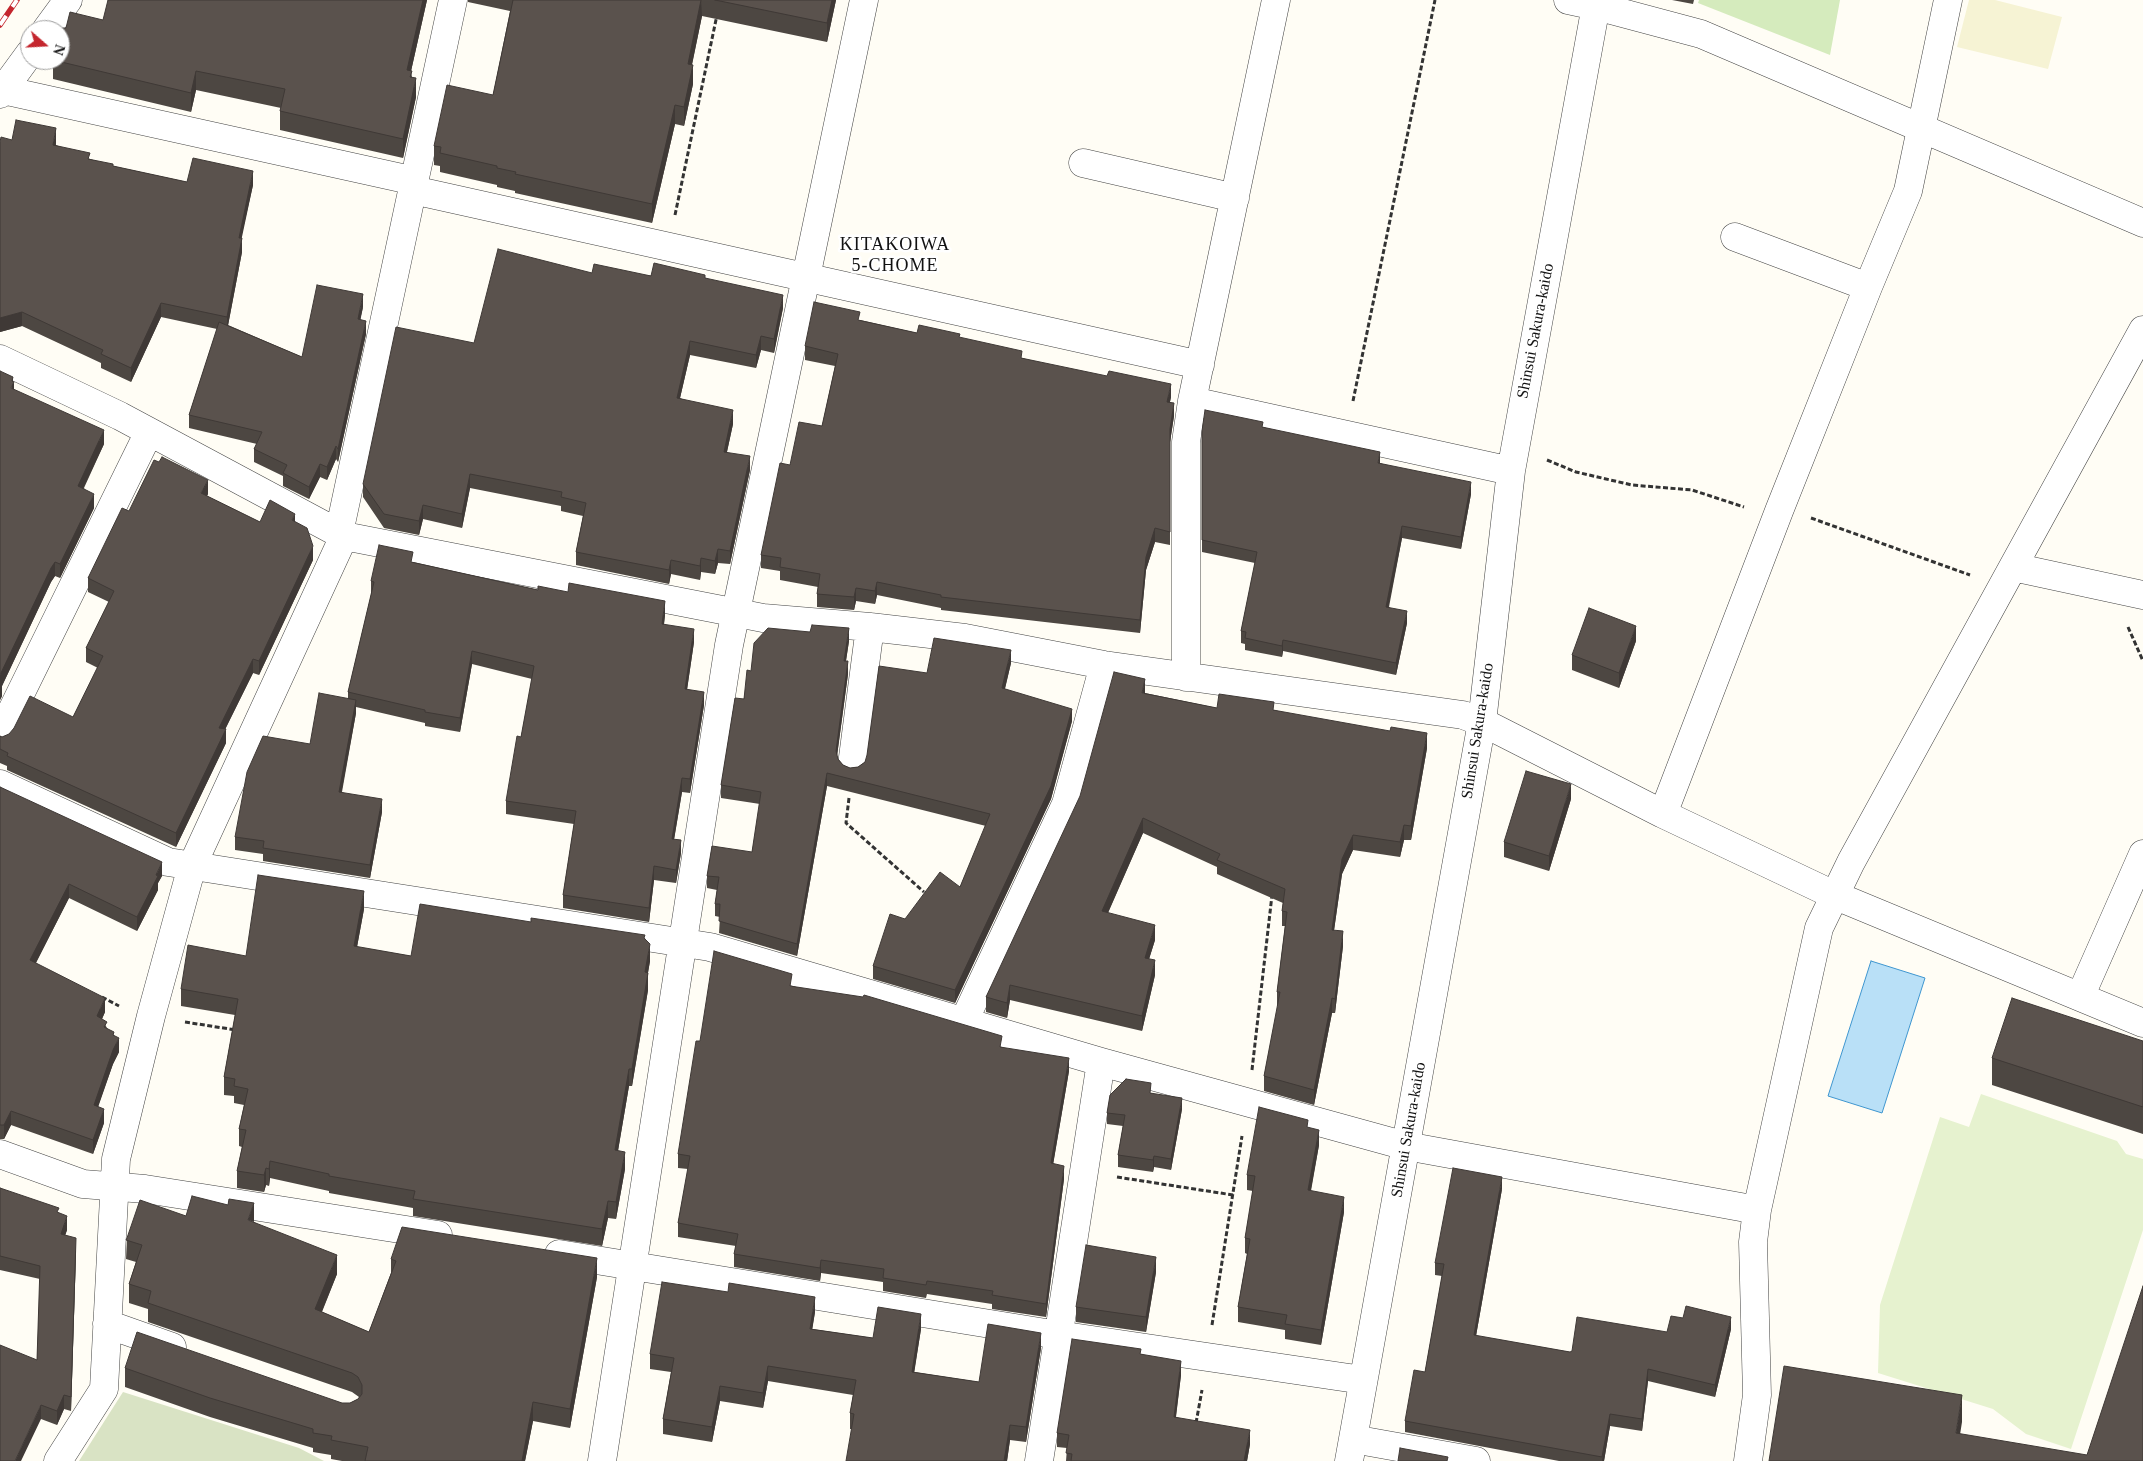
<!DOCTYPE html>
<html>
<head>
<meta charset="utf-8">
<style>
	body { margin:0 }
	#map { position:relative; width:2143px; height:1461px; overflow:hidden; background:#fffdf5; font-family:Georgia,serif }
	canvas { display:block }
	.north { position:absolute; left:20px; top:20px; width:50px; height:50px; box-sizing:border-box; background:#fff; border:1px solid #a0a0a0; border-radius:50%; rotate:109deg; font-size:14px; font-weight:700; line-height:20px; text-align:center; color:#111 }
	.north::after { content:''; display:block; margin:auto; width:18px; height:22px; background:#c4262e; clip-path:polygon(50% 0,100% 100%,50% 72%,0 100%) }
</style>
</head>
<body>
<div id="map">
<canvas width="2143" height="1461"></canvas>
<div class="north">N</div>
</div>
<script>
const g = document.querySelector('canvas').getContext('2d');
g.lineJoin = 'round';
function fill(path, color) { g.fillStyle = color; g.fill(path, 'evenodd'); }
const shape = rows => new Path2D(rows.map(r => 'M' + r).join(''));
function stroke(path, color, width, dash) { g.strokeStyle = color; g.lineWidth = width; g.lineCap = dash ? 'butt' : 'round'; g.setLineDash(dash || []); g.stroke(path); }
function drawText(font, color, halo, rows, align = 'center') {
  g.font = font + ' Georgia,serif'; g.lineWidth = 5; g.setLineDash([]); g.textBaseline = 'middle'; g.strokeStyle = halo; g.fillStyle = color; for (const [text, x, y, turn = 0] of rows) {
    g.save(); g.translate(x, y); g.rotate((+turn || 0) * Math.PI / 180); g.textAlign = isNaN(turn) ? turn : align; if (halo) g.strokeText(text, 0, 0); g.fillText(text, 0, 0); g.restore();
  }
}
fill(shape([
	[1969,0,1995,0,2062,17,2048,69,1957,47]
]), '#f6f3d4');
fill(shape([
	[1699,0,1840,0,1830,55,1698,3]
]), '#d5ebbd');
fill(shape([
	[123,1392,299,1448,324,1461,79,1461]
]), '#d9e3c4');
fill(shape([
	[1981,1094,2117,1141,2126,1154,2143,1159,2143,1230,2071,1449,2026,1434,1993,1409,1878,1373,1880,1305,1940,1117,1969,1127]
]), '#e6f2cf');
const water = shape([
	[1871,961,1925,978,1882,1113,1828,1096,1871,961]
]);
fill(water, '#b9e0f7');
stroke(water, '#3f96cf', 1);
const minor = shape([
	[1568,0,1596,6,1701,34,2143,223],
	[46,30,68,0],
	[3,90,415,181],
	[0,94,30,53],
	[1083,163,1235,198],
	[413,190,1200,365],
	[1735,237,1868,287],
	[0,359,120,416,344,536,763,618,870,627,965,638,1104,665,1463,715,1482,722,1663,814,1834,895,2143,1023],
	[1192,401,1511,471],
	[339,533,453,0],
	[2013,567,2143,595],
	[1186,677,1186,442,1192,401,1276,0],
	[0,735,149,432],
	[852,765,870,627],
	[0,784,168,862,710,947,1101,1062,1406,1146,1757,1210],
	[1663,814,1779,511,1868,287,1908,191,1948,0],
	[2080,997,2143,854],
	[964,1021,1066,804,1104,665],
	[0,1154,83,1184,145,1189,438,1235],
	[559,1254,1058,1335,1363,1380],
	[107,1324,172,1347],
	[1353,1439,1476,1461],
	[58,1461,104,1389,116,1159,151,1016,192,866,344,536],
	[602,1461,729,645,864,0],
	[1039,1461,1101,1062],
	[1349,1461,1482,722,1511,471,1597,0],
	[1748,1461,1757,1395,1753,1242,1757,1210,1819,928,1851,862,2143,330]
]);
stroke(minor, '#444', 29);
stroke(shape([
	[675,215,717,15],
	[1353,401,1435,0],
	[1547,460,1576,472,1632,485,1692,490,1744,507],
	[1811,518,1970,575],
	[2128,627,2143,661],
	[849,798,846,823,924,892],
	[102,997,119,1006],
	[185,1022,236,1030],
	[1252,1070,1272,895],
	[1117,1177,1233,1195],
	[1212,1325,1242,1136],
	[1196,1423,1202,1390]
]), '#333', 3, [5, 2.5]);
stroke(minor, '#fff', 28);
const rail = shape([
	[0,25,17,0]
]);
stroke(rail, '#c4262e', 5.5);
stroke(rail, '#fff', 4, [11]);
fill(shape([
	[427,0,411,71,412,77,416,97,403,158,280,130,280,111,281,108,196,90,191,112,53,79,53,60,66,28,103,20],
	[468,0,836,0,827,42,702,16,692,65,693,84,684,126,675,124,652,223,515,193,515,191,497,187,497,185,440,172,440,166,434,165,434,146,493,95,510,11,468,2],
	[1672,0,1694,0,1693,4],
	[0,142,56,142,56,145,90,159,113,166,187,182,253,185,241,238,242,252,228,325,302,357,363,307,360,320,366,334,338,462,336,459,327,480,320,477,309,499,283,486,283,476,254,462,254,449,257,444,189,428,189,415,217,329,161,317,131,382,101,368,101,363,22,326,0,332],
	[592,273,705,278,783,308,774,353,761,350,756,368,690,355,680,398,733,424,727,452,750,470,730,564,718,563,715,574,701,572,700,580,671,574,669,584,576,565,576,552,583,516,561,511,561,506,470,488,462,528,423,519,419,535,384,528,363,497,363,484,474,343],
	[860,320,917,333,960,338,1022,358,1171,397,1170,402,1174,416,1170,442,1170,545,1155,542,1146,570,1140,633,941,610,941,608,877,595,875,604,856,601,854,610,817,607,817,594,818,587,780,580,780,571,761,568,761,555,790,465,822,426,835,366,805,360,805,346],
	[13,381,14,390,104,444,84,488,94,508,60,578,55,576,51,582,2,686,2,696,0,700],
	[1263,427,1380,463,1471,494,1461,549,1402,538,1389,607,1407,623,1396,675,1283,651,1282,657,1245,650,1245,644,1241,643,1241,631,1255,563,1202,552,1202,431],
	[208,494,207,496,260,522,295,522,313,560,259,675,253,673,225,729,226,743,176,847,7,770,7,766,0,763,0,736,2,737,73,717,98,668,86,662,86,648,109,602,88,592,88,578,129,511],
	[413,562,538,590,665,615,664,625,694,642,687,690,704,705,690,793,682,792,674,839,681,853,676,883,654,880,649,922,563,908,563,895,574,824,506,814,506,801,521,737,532,679,472,664,460,732,425,726,425,723,356,707,356,713,342,792,382,812,370,878,263,861,263,854,235,850,235,837,310,744,348,698,348,692,371,595,371,581],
	[849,641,846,661,848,674,837,756,838,759,843,765,850,768,858,767,865,762,927,673,1011,663,1005,689,1072,721,1051,799,955,1003,873,979,873,966,905,919,960,887,986,826,827,786,797,956,719,933,720,917,715,916,715,904,717,890,707,888,707,876,752,852,760,804,721,798,721,785,751,671],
	[1636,641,1619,688,1572,670,1572,655],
	[1145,693,1217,708,1274,710,1427,748,1411,840,1404,840,1400,857,1353,850,1342,874,1334,930,1343,946,1335,1013,1332,1013,1314,1105,1264,1091,1264,1076,1278,1006,1277,1006,1277,992,1285,926,1282,926,1282,911,1283,903,1217,874,1217,867,1143,833,1108,913,1155,940,1149,959,1155,975,1142,1031,1010,1000,1007,1018,986,1012,986,997],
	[0,787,162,876,158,883,158,890,137,931,69,898,36,963,105,1012,102,1019,107,1028,114,1035,119,1052,113,1064,98,1106,104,1123,93,1154,11,1125,4,1139,0,1139],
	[1571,799,1549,871,1504,857,1504,842],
	[364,909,357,947,411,956,531,922,645,938,650,961,648,973,648,990,632,1086,629,1086,618,1151,625,1169,616,1219,608,1218,602,1246,413,1216,413,1208,329,1193,329,1191,270,1178,269,1186,266,1185,264,1192,237,1188,237,1171,242,1147,239,1146,239,1129,244,1105,234,1103,234,1096,224,1095,224,1077,235,1015,181,1006,181,989,246,956],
	[792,986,1002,1047,1069,1071,1053,1164,1064,1179,1046,1317,992,1309,992,1304,927,1294,926,1298,883,1291,883,1282,821,1273,820,1281,734,1267,734,1254,736,1246,678,1237,678,1223,688,1169,678,1168,678,1154],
	[2143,1041,2143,1134,1992,1085,1992,1058],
	[1151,1093,1182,1109,1171,1170,1154,1167,1153,1172,1118,1167,1118,1155,1123,1126,1107,1124,1107,1113],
	[1308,1128,1319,1145,1311,1191,1344,1212,1321,1345,1285,1339,1285,1330,1238,1322,1238,1307,1247,1254,1245,1253,1245,1238,1253,1191,1247,1190,1247,1175],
	[0,1188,59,1213,67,1230,65,1235,76,1252,71,1411,64,1409,57,1425,41,1419,37,1360,40,1279,0,1270],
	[1502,1189,1476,1336,1570,1352,1667,1332,1731,1329,1715,1397,1648,1381,1642,1431,1610,1426,1604,1461,1559,1461,1405,1432,1405,1421,1425,1372,1442,1276,1435,1275,1435,1263],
	[186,1216,254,1222,337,1274,322,1312,369,1332,391,1273,391,1259,597,1277,570,1428,533,1421,525,1461,342,1461,331,1459,331,1455,313,1452,313,1448,210,1417,125,1387,125,1368,342,1403,350,1403,358,1399,359,1397,352,1392,148,1322,148,1309,129,1303,129,1284,136,1262,126,1259,127,1238],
	[1156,1272,1146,1332,1076,1322,1076,1307],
	[815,1312,812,1329,873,1338,921,1329,914,1372,979,1382,1041,1348,1026,1442,1010,1440,1007,1461,847,1461,852,1429,850,1429,850,1413,853,1395,768,1381,763,1408,720,1401,712,1442,663,1434,663,1419,671,1372,650,1369,650,1354],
	[1141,1354,1181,1375,1176,1417,1250,1444,1247,1461,1066,1461,1067,1448,1057,1447,1057,1433]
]), '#4d4742');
fill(shape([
	[423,0,427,0,407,89,407,70],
	[701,0,702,16,688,83,688,64],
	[832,0,836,0,827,42,827,23],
	[693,65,693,84,684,126,684,107],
	[196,71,196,90,191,112,191,93],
	[416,78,416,97,403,158,403,139],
	[675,105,675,124,652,223,652,204],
	[56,128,56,142,53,159,53,145],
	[253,171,253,185,239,251,239,238],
	[242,238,242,252,227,331,227,317],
	[363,294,363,307,358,332,358,319],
	[783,295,783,308,774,353,774,339],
	[161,303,161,317,131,382,131,368],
	[22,312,22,326,0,332,0,318],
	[366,321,366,334,338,462,338,449],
	[761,336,761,350,756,368,756,355],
	[690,341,690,355,677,411,677,398],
	[13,377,13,384,14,382,14,396,11,402,12,381],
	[1171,384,1171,397,1167,415,1167,402],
	[1174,403,1174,416,1170,442,1170,429],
	[733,410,733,424,724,465,724,452],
	[104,430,104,444,78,499,78,486],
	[336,446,336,459,327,480,327,467],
	[1380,452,1380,463,1378,463],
	[750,456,750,470,730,564,730,551],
	[320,464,320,477,309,499,309,487],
	[470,474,470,488,462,528,462,514],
	[208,480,208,494,201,507,201,493],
	[1471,482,1471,494,1461,549,1461,537],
	[94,494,94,508,60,578,60,564],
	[423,505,423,519,419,535,419,521],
	[295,514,295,528,292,520],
	[1402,526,1402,538,1386,618,1386,607],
	[1155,528,1155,542,1146,570,1140,633,1140,620,1146,557],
	[313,546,313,560,259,675,259,661],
	[718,549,718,563,715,574,715,561],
	[701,558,701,572,700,580,700,566],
	[671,560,671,574,669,584,669,570],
	[55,562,55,576,51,582,2,686,2,696,0,700,0,675,51,568],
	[877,582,877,595,875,604,875,591],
	[856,588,856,601,854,610,854,597],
	[665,601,665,615,662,638,662,624],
	[1407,611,1407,623,1396,675,1396,663],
	[1636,626,1636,641,1619,688,1619,673],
	[849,628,849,641,844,673,844,661],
	[694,629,694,642,685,703,685,689],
	[1283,640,1283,651,1282,657,1282,646],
	[1011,650,1011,663,1002,700,1002,688],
	[472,651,472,664,460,732,460,718],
	[253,659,253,673,219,742,219,728],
	[848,661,848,674,836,763,836,751],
	[1145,679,1145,693,1142,693],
	[704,692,704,705,690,793,690,779],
	[356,700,356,713,339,805,339,792],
	[1072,709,1072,721,1051,799,955,1003,955,990],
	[226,729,226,743,176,847,176,833],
	[1427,733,1427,748,1411,840,1411,826],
	[827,773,827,786,797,956,797,944],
	[682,778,682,792,672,852,672,839],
	[1571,784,1571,799,1549,871,1549,856],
	[382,799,382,812,370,878,370,865],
	[1143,818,1143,833,1102,926,1102,911],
	[1404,825,1404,840,1400,857,1400,842],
	[1353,835,1353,850,1342,874,1332,945,1332,930,1342,859],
	[681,840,681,853,676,883,676,870],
	[162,862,162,876,158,883,158,890,137,931,137,917],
	[654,866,654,880,649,922,649,908],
	[69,884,69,898,30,974,30,960],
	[364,891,364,909,354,963,354,946],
	[1155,925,1155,940,1145,972,1145,958],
	[1343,931,1343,946,1335,1013,1335,999],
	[650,944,650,961,645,989,645,972],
	[1155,960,1155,975,1142,1031,1142,1016],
	[648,973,648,990,632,1086,632,1069],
	[1010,985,1010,1000,1007,1018,1007,1003],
	[105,998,105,1012,97,1030,97,1016],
	[1332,998,1332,1013,1314,1105,1314,1090],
	[119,1038,119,1052,113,1064,94,1119,94,1105,113,1050],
	[1069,1058,1069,1071,1051,1177,1051,1163],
	[629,1069,629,1086,615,1168,615,1150],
	[1182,1098,1182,1109,1171,1170,1171,1159],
	[104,1109,104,1123,93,1154,93,1140],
	[11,1111,11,1125,4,1139,4,1125],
	[1319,1130,1319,1145,1308,1205,1308,1190],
	[625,1152,625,1169,616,1219,616,1202],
	[1154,1156,1154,1167,1153,1172,1153,1160],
	[270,1161,270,1178,269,1186,269,1169],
	[1064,1166,1064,1179,1046,1317,1046,1304],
	[266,1168,266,1185,264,1192,264,1175],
	[1502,1177,1502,1189,1474,1347,1474,1335],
	[1344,1197,1344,1212,1321,1345,1321,1330],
	[608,1201,608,1218,602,1246,602,1229],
	[254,1203,254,1222,248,1220],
	[67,1216,67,1230,61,1248,61,1234],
	[76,1238,76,1252,71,1411,71,1397],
	[337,1255,337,1274,315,1328,315,1309],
	[1156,1257,1156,1272,1146,1332,1146,1317],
	[597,1258,597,1277,570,1428,570,1409],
	[821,1260,821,1273,820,1281,820,1268],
	[815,1297,815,1312,810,1344,810,1329],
	[921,1314,921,1329,912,1387,912,1372],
	[1731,1317,1731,1329,1715,1397,1715,1385],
	[1041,1333,1041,1348,1026,1442,1026,1427],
	[1181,1361,1181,1375,1174,1431,1174,1417],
	[768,1366,768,1381,763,1408,763,1393],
	[1648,1369,1648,1381,1642,1431,1642,1419],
	[720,1386,720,1401,712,1442,712,1427],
	[64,1395,64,1409,57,1425,57,1411],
	[1962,1395,1962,1422,1956,1460,1956,1433],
	[533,1402,533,1421,525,1461,522,1461],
	[41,1405,41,1419,21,1461,15,1461],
	[1610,1414,1610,1426,1604,1461,1602,1461],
	[1010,1425,1010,1440,1007,1461,1004,1461],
	[1250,1430,1250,1444,1247,1461,1244,1461]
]), '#3f3936');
const building = shape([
	[108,0,423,0,407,70,412,71,410,77,416,78,403,139,280,111,285,89,196,71,191,93,53,60,60,60,60,30,59,30,60,28,66,28,70,12,103,20,108,0],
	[513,0,701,0,688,64,693,65,684,107,675,105,652,204,515,174,516,172,497,168,497,166,440,153,441,147,434,146,447,85,493,95,513,0],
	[715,0,832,0,827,23,715,0],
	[16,120,56,128,53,145,90,153,88,159,113,164,113,166,187,182,193,158,253,171,239,238,242,238,227,317,161,303,131,368,101,354,103,350,22,312,0,318,0,142,1,137,12,140,16,120],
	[498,249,592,273,594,264,651,276,654,263,705,275,705,278,783,295,774,339,761,336,756,355,690,341,677,398,733,410,724,452,750,456,730,551,718,549,715,561,701,558,700,566,671,560,669,570,576,552,586,503,561,497,562,492,470,474,462,514,423,505,419,521,384,514,363,484,396,327,474,343,498,249],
	[317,285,363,294,358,319,366,321,338,449,336,446,327,467,320,464,309,487,283,473,287,465,254,449,262,432,189,415,219,322,302,357,317,285],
	[814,302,860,312,858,320,917,333,919,325,960,334,959,337,1022,351,1021,358,1107,376,1109,371,1171,384,1167,402,1174,403,1170,429,1170,532,1155,528,1146,557,1140,620,941,597,941,595,877,582,875,591,856,588,854,597,817,594,820,574,780,567,781,558,761,555,780,463,790,465,799,422,822,426,838,354,805,346,814,302],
	[0,371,13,377,12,381,14,382,11,388,104,430,78,486,94,494,60,564,55,562,51,568,0,675,0,371],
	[1205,410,1263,422,1262,427,1380,452,1378,463,1471,482,1461,537,1402,526,1386,607,1407,611,1396,663,1283,640,1282,646,1245,638,1246,632,1241,631,1257,552,1202,540,1202,431,1205,410],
	[162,457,208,480,201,493,260,522,270,500,295,514,292,520,307,528,313,546,259,661,253,659,219,728,226,729,176,833,7,756,8,753,0,749,0,736,2,737,9,734,14,728,30,696,73,717,103,656,86,648,114,591,88,578,122,508,129,511,154,460,159,462,162,457],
	[379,545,413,552,411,562,538,590,538,586,568,592,569,583,665,601,662,624,694,629,685,689,704,692,690,779,682,778,672,839,681,840,676,870,654,866,649,908,563,895,576,811,506,801,517,736,521,737,534,666,472,651,460,718,425,712,425,710,348,692,374,582,371,581,379,545],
	[1589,608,1636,626,1619,673,1572,655,1589,608],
	[812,625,849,628,844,661,848,661,836,751,838,759,843,765,850,768,858,767,865,762,867,755,879,666,927,673,934,638,1011,650,1002,688,1072,709,1051,786,955,990,873,966,890,914,905,919,940,872,960,887,990,814,827,773,797,944,719,921,720,904,715,904,719,877,707,876,712,846,752,852,761,792,721,785,735,698,744,699,747,670,751,671,754,643,768,628,810,632,812,625],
	[1114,672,1145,679,1142,693,1217,708,1219,694,1274,702,1273,710,1390,731,1391,727,1427,733,1411,826,1404,825,1400,842,1353,835,1342,859,1332,930,1343,931,1335,999,1332,998,1314,1090,1264,1076,1280,992,1277,992,1287,912,1282,911,1285,889,1217,860,1220,854,1143,818,1102,911,1155,925,1145,958,1155,960,1142,1016,1010,985,1007,1003,986,997,1080,796,1114,672],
	[319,693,356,700,339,792,382,799,370,865,263,848,264,841,235,837,247,772,263,736,310,744,319,693],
	[1526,771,1571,784,1549,856,1504,842,1526,771],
	[0,787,162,862,156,875,158,876,137,917,69,884,30,960,105,998,97,1016,107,1022,104,1027,114,1032,113,1035,119,1038,113,1050,94,1105,104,1109,93,1140,11,1111,4,1125,0,1125,0,787],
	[258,875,364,891,354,946,411,956,420,904,531,922,531,918,645,935,644,938,650,944,645,972,648,973,632,1069,629,1069,615,1150,625,1152,616,1202,608,1201,602,1229,413,1199,415,1191,329,1176,329,1174,270,1161,269,1169,266,1168,264,1175,237,1171,246,1130,239,1129,248,1089,234,1086,235,1079,224,1077,238,999,181,989,188,945,246,956,258,875],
	[714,951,792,974,790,986,863,997,864,995,1002,1036,1000,1047,1069,1058,1051,1163,1064,1166,1046,1304,992,1295,993,1291,927,1281,926,1285,883,1278,884,1269,821,1260,820,1268,734,1254,738,1234,678,1223,690,1156,678,1154,696,1041,700,1041,714,951],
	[2012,998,2143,1041,2143,1107,1992,1058,2012,998],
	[1126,1079,1151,1083,1150,1093,1182,1098,1171,1159,1154,1156,1153,1160,1118,1155,1125,1115,1107,1113,1110,1095,1126,1079],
	[1259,1107,1308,1120,1307,1127,1319,1130,1308,1190,1344,1197,1321,1330,1285,1324,1287,1315,1238,1307,1250,1239,1245,1238,1255,1176,1247,1175,1259,1107],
	[1453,1168,1502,1177,1474,1335,1570,1352,1572,1351,1577,1317,1667,1332,1671,1316,1683,1318,1686,1306,1731,1317,1715,1385,1648,1369,1642,1419,1610,1414,1602,1457,1405,1421,1414,1370,1425,1372,1444,1264,1435,1263,1453,1168],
	[0,1188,59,1208,57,1212,67,1216,61,1234,76,1238,71,1397,64,1395,57,1411,41,1405,15,1461,0,1461,0,1345,37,1360,40,1266,0,1256,0,1188],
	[192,1196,228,1205,229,1199,254,1203,248,1220,337,1255,315,1309,369,1332,396,1261,391,1259,402,1227,597,1258,570,1409,533,1402,522,1461,365,1461,368,1447,331,1440,332,1436,313,1433,313,1429,210,1398,125,1368,137,1332,342,1403,350,1403,358,1399,362,1394,362,1385,358,1377,352,1373,148,1303,151,1291,129,1284,142,1245,126,1240,127,1238,140,1200,186,1216,192,1196],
	[1086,1245,1156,1257,1146,1317,1076,1307,1086,1245],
	[662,1282,728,1292,729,1283,815,1297,810,1329,873,1338,878,1307,921,1314,912,1372,979,1382,988,1324,1041,1333,1026,1427,1010,1425,1004,1461,846,1461,854,1414,850,1413,856,1380,768,1366,763,1393,720,1386,712,1427,663,1419,674,1358,650,1354,662,1282],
	[2143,1286,2143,1461,1769,1461,1784,1366,1962,1395,1956,1433,2087,1455,2143,1286],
	[1072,1339,1141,1349,1140,1354,1181,1361,1174,1417,1250,1430,1244,1461,1071,1461,1072,1454,1066,1453,1069,1435,1057,1433,1072,1339],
	[1400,1448,1448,1457,1447,1461,1398,1461,1400,1448]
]);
fill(building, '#5a524d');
stroke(building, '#3f3936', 1);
drawText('16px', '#111', '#fff', [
	["Shinsui Sakura-kaido",1536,331,-79],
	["Shinsui Sakura-kaido",1478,731,-81],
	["Shinsui Sakura-kaido",1409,1130,-80]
]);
g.letterSpacing = '1px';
drawText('18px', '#111', '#fff', [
	["KITAKOIWA",895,245],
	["5-CHOME",895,266]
]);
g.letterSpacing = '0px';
</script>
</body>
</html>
